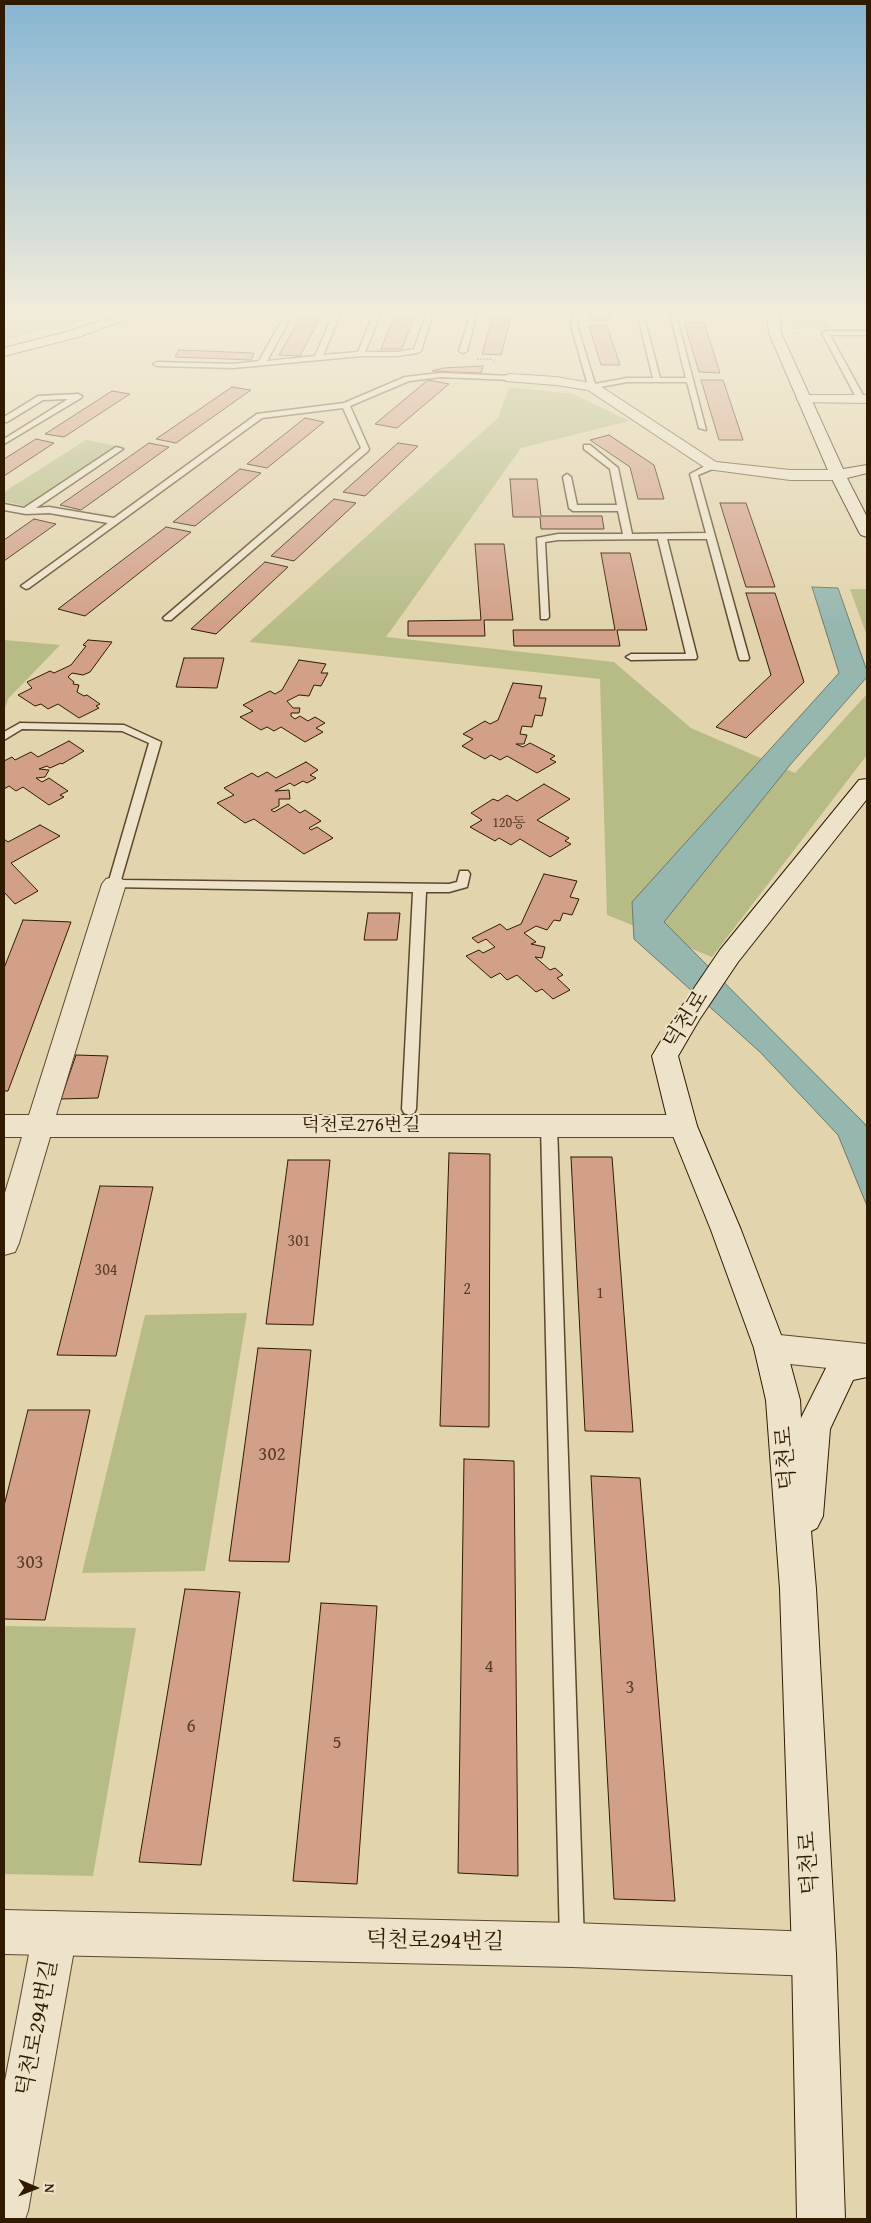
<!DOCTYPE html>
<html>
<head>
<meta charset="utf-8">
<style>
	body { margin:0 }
	#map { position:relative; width:871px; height:2223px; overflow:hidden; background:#e2d4ad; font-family:"Gentium Book Plus",serif }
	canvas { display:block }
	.frame { position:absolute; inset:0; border:5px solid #301b01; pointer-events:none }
	.north { position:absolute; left:10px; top:2163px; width:50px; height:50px; -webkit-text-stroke:4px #ece3ca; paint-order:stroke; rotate:91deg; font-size:14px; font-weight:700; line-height:20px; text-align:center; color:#301b01 }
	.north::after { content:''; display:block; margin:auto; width:18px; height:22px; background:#301b01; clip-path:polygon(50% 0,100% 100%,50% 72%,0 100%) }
</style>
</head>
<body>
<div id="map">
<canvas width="871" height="2223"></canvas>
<div class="frame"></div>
<div class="north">N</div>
</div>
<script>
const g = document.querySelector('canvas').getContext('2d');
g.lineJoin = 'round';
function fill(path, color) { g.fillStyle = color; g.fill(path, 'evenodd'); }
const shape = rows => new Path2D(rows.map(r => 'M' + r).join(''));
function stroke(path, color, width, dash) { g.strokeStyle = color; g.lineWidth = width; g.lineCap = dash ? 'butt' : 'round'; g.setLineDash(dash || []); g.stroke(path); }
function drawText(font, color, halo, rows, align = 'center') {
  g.font = font + ' "Gentium Book Plus","Noto Serif KR",serif'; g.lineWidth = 4; g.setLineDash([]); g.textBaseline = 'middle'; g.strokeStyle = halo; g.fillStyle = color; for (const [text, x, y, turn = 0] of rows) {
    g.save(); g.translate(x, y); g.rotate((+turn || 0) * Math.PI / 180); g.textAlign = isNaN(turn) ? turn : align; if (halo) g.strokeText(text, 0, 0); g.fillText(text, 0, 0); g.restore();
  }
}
fill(shape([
	[4,313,101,313,74,323,4,340],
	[788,313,853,313,855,315,826,315,832,328,791,329],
	[509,387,573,394,629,421,521,448,386,637,614,662,691,728,795,773,867,694,867,755,712,957,607,915,600,679,249,642,498,418],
	[86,440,117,446,25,506,4,501,4,492],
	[850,589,867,589,867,636],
	[4,640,60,645,8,699,4,711],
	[247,1313,205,1571,82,1573,145,1315],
	[4,1626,136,1628,93,1876,4,1874]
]), '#b7bc87');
const water = shape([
	[812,587,838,588,867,671,867,677,790,765,664,922,865,1124,867,1128,867,1206,838,1135,760,1052,634,939,632,902,839,673,812,587]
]);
fill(water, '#96b7b0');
stroke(water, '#6d796a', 1);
const building = shape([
	[303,313,323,313,300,356,279,355,303,313],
	[396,313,416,313,402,349,381,349,396,313],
	[590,313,610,313,608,321,589,320,590,313],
	[493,317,511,317,501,355,482,354,493,317],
	[684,322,704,322,720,373,699,372,684,322],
	[589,326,607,326,620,365,601,365,589,326],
	[179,350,254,353,251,360,175,357,179,350],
	[483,366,481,373,432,371,443,368,483,366],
	[428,380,449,384,397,428,375,424,428,380],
	[701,380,723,380,743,440,719,440,701,380],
	[232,387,251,390,176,443,156,439,232,387],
	[112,391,130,394,64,437,45,434,112,391],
	[305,418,324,422,267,468,247,464,305,418],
	[609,435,654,465,664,499,638,499,630,467,590,440,609,435],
	[36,439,54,443,4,476,4,459,36,439],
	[149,443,169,447,81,510,60,505,149,443],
	[398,443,418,446,365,496,343,492,398,443],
	[240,469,261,473,195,526,173,522,240,469],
	[510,479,537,479,541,516,602,516,604,529,541,529,540,517,513,517,510,479],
	[334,499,356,503,294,561,271,556,334,499],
	[720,503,746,503,775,587,746,587,720,503],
	[34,519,56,524,4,561,4,540,34,519],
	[166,527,191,532,85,616,58,609,166,527],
	[475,544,504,544,513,620,484,620,485,636,408,636,408,621,481,620,475,544],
	[601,553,630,553,647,630,617,630,620,646,514,646,513,630,615,630,601,553],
	[265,562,288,567,216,634,191,629,265,562],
	[746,593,775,593,804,682,746,738,716,727,771,675,746,593],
	[88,640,112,642,90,672,83,675,72,673,68,677,74,682,73,684,79,685,77,692,84,696,87,695,100,704,96,706,99,708,79,718,58,704,48,709,41,704,35,706,18,695,32,688,27,682,50,671,54,673,71,665,86,646,83,645,88,640],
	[184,658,224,658,217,688,176,687,184,658],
	[299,660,326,664,321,673,328,673,321,686,314,685,309,696,299,695,287,701,293,708,300,708,299,713,291,713,291,716,295,719,300,716,308,721,315,717,325,723,316,728,323,732,305,742,281,727,274,731,267,727,261,730,240,717,253,711,243,705,270,691,275,694,282,690,299,660],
	[513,683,542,686,539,698,546,698,542,716,535,715,532,727,522,726,520,734,527,735,524,744,516,744,523,747,530,743,555,756,550,759,556,762,537,773,507,756,500,760,491,755,485,759,462,746,473,739,463,734,485,721,490,724,498,720,513,683],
	[69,741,84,751,62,764,61,763,50,768,47,766,39,769,49,770,45,777,36,778,42,782,49,778,68,791,60,795,64,797,49,805,23,787,16,791,9,786,4,789,4,761,12,757,15,760,31,752,38,757,69,741],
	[306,762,318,770,310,775,316,778,307,783,303,781,294,786,290,783,275,791,289,790,290,799,279,799,279,806,271,810,274,812,288,804,300,813,305,810,321,821,309,828,311,830,317,827,333,838,304,854,254,819,245,823,217,803,234,795,224,788,252,773,258,777,267,772,276,778,306,762],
	[544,784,570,799,537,820,569,838,565,841,571,844,550,857,520,839,511,845,499,838,495,841,470,827,482,820,471,813,493,799,498,801,507,795,517,801,544,784],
	[40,825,60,836,11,863,38,891,15,904,4,892,4,839,8,842,40,825],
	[544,874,577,881,570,897,579,899,572,915,563,913,560,921,554,920,547,930,536,926,524,933,536,942,531,944,545,947,542,958,535,957,550,970,555,968,563,975,557,978,570,990,553,999,542,989,536,992,517,975,507,980,500,973,491,978,466,956,479,950,483,953,495,947,486,939,478,943,472,938,500,924,507,930,521,924,544,874],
	[368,913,400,913,397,940,364,940,368,913],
	[23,920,71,922,8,1091,4,1091,4,968,23,920],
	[76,1055,108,1056,98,1098,61,1099,76,1055],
	[449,1153,490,1154,489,1427,440,1426,449,1153],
	[571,1157,612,1157,633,1432,585,1431,571,1157],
	[288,1160,330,1160,313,1325,266,1324,288,1160],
	[100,1186,153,1187,116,1356,57,1355,100,1186],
	[258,1348,311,1350,289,1562,229,1561,258,1348],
	[28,1410,90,1410,45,1620,4,1619,4,1506,28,1410],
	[464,1459,514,1461,518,1876,458,1873,464,1459],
	[591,1476,640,1478,675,1901,614,1899,591,1476],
	[185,1589,240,1592,201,1865,139,1862,185,1589],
	[321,1603,377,1606,357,1884,293,1881,321,1603]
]);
fill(building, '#d2a089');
stroke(building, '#301b01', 1);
const service = shape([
	[286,313,293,313,267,361,315,356,334,313,341,313,323,355,358,352,374,313,381,313,365,352,397,352,414,349,427,313,433,313,421,351,417,353,397,356,361,356,234,368,157,366,153,364,157,362,234,364,259,361,286,313],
	[471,313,477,313,467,351,463,353,459,351,471,313],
	[574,313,580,313,577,325,595,384,627,378,653,378,637,313,643,313,660,378,686,378,671,318,673,313,680,313,677,318,706,430,699,428,687,382,627,382,589,389,571,325,574,313],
	[867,331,867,335,830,335,865,399,861,401,857,399,822,333,825,331,867,331],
	[441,373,511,376,515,378,511,380,441,377,409,381,350,406,369,449,368,451,171,620,165,620,163,618,361,448,343,408,262,418,29,588,26,589,21,586,108,523,49,513,26,514,4,510,4,504,24,508,116,447,123,449,36,508,49,507,114,518,257,414,344,403,405,377,441,373],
	[78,394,82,396,81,398,4,444,4,439,68,399,43,400,7,422,4,422,4,417,38,396,78,394],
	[584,445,590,445,618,468,632,534,706,533,690,474,709,464,715,464,715,468,698,475,749,658,748,660,740,660,739,658,707,539,667,539,697,657,696,659,631,660,626,657,631,654,686,654,658,539,558,540,545,542,549,617,547,619,541,619,537,538,558,534,623,534,618,511,573,511,569,508,563,477,567,474,571,477,577,505,617,505,610,469,584,449,584,445],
	[20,723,124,725,161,742,121,880,449,884,457,882,460,871,468,871,470,874,467,887,449,892,426,892,416,1109,414,1113,409,1115,404,1113,402,1109,413,892,110,887,108,884,149,743,122,731,22,729,4,740,4,732,20,723],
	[549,1119,554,1121,557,1125,584,1943,580,1951,572,1955,564,1951,560,1943,541,1125,544,1121,549,1119]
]);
const minor = shape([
	[858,313,867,313,867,320,863,319,858,313],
	[511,374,556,377,597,384,716,462,790,470,838,470,843,472,846,475,843,478,838,480,790,480,707,469,588,390,556,385,506,381,504,378,506,375,511,374],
	[804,395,867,395,867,403,799,402,797,399,804,395],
	[114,877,122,879,126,884,56,1115,683,1115,693,1119,697,1126,693,1133,683,1137,4,1137,4,1115,29,1115,102,884,106,879,114,877],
	[55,1911,70,1918,77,1933,28,2211,25,2219,4,2219,4,2086,33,1933,40,1918,55,1911]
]);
const tertiary = shape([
	[39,1116,49,1120,53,1127,19,1243,15,1252,4,1255,4,1196,25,1127,29,1120,39,1116],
	[770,1334,867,1344,867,1372,770,1362,759,1358,754,1348,759,1338,770,1334],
	[4,1910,572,1923,814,1932,829,1939,836,1954,829,1969,814,1976,572,1967,4,1954,4,1910]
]);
const secondary = shape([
	[124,313,143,313,78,337,4,356,4,348,70,331,124,313],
	[767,313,779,313,781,333,843,469,867,465,867,473,847,478,867,517,867,537,861,535,859,532,830,475,769,333,767,313],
	[867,779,867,799,738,962,699,1020,678,1056,697,1126,741,1230,786,1348,800,1400,801,1418,831,1358,867,1349,867,1377,853,1380,830,1429,823,1516,817,1528,811,1531,816,1589,836,1954,845,2219,797,2219,792,1954,780,1589,766,1400,754,1348,711,1230,669,1126,652,1056,680,1009,720,950,859,780,867,779]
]);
stroke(service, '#5c492c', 3);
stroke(minor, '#5c492c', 2);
stroke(tertiary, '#5c492c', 2);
stroke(secondary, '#301b01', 2);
stroke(shape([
	[477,359,491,359,495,362]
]), '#301b01', 1, [2, 1]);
fill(service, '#ece3ca');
fill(minor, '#ece3ca');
fill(tertiary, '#ece3ca');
fill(secondary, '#ece3ca');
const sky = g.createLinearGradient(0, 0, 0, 625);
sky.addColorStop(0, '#87b5d2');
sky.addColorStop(0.5, '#f2ecda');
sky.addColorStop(1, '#f2ecda00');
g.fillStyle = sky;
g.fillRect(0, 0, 871, 625);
drawText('14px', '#583c23', null, [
	["120동",509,823]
]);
drawText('16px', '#583c23', null, [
	["301",299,1242],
	["304",106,1271],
	["2",467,1290],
	["1",600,1294]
]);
drawText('19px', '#301b01', '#ece3ca', [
	["덕천로276번길",361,1126]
]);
drawText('19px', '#583c23', null, [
	["302",272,1455],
	["303",30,1563],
	["4",489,1667],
	["3",630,1688],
	["6",191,1727],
	["5",337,1743]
]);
drawText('22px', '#301b01', '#ece3ca', [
	["덕천로",687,1020,-58],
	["덕천로",787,1458,-94],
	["덕천로",810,1863,-93],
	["덕천로294번길",435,1942,1],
	["덕천로294번길",38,2028,-79]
]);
</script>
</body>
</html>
